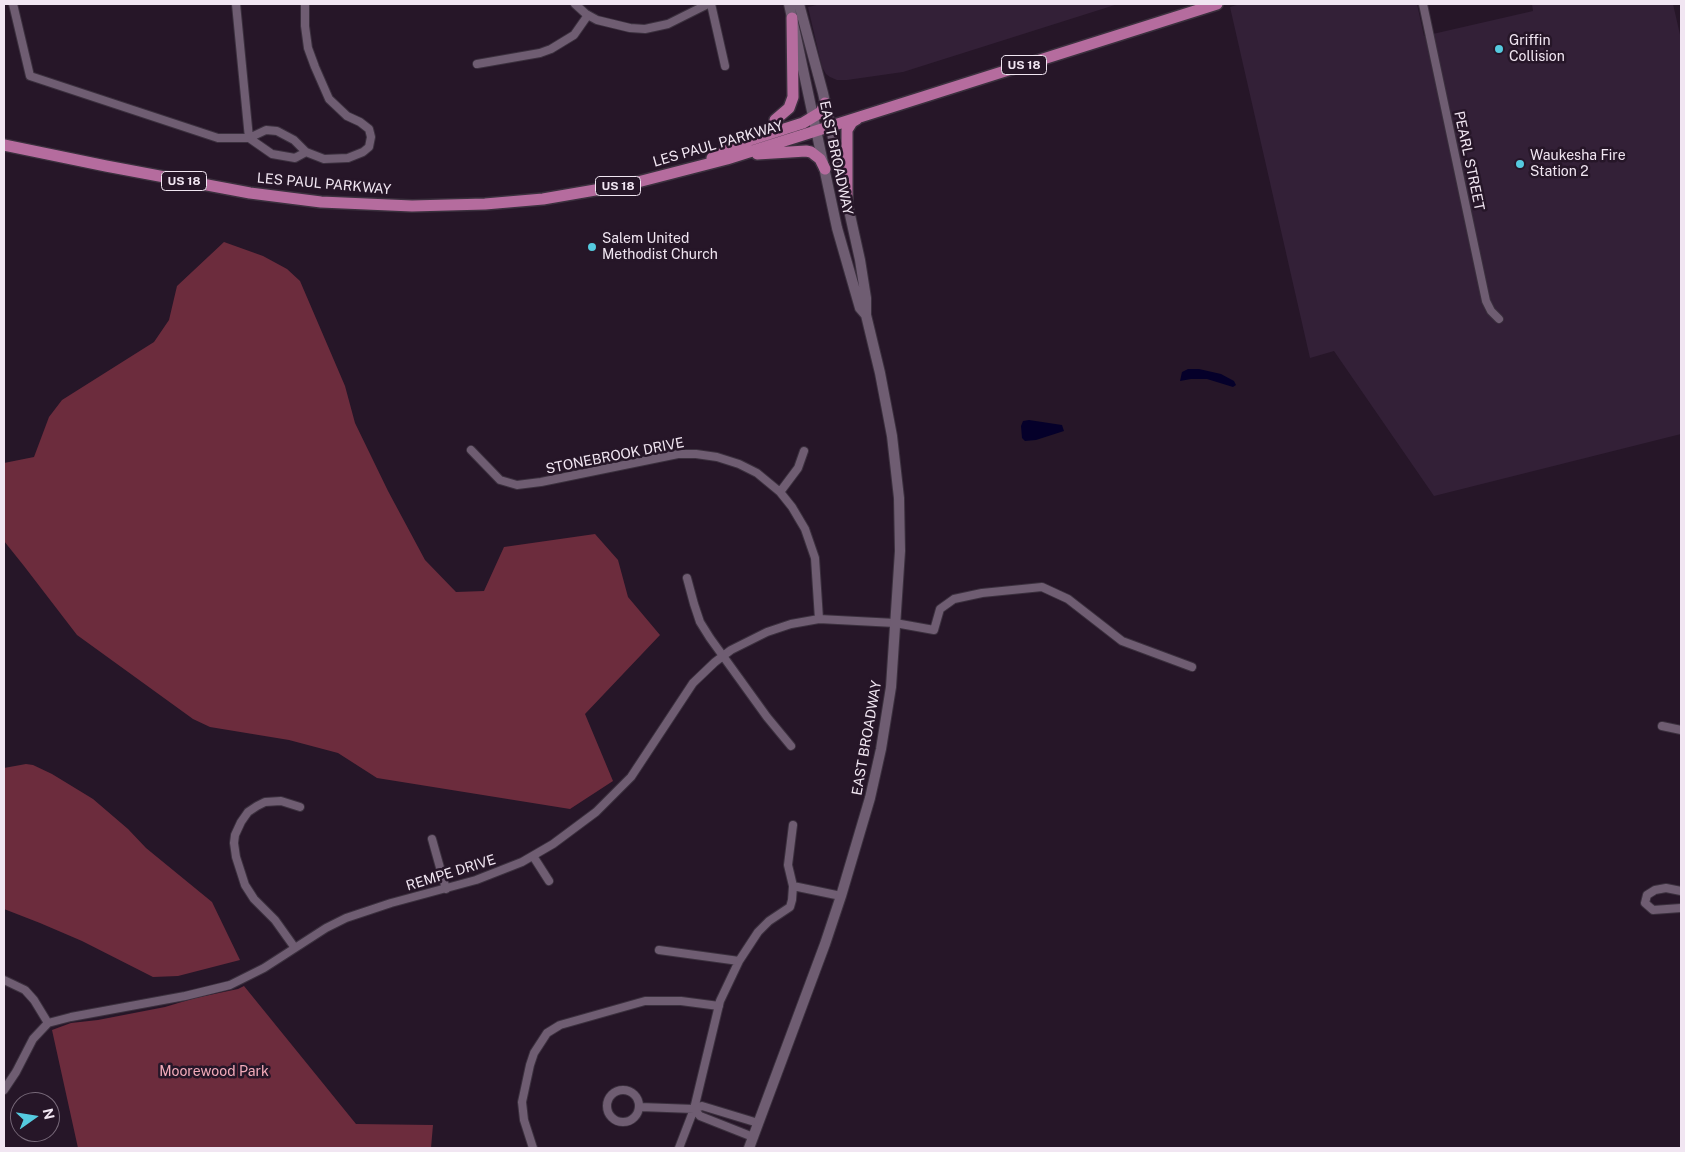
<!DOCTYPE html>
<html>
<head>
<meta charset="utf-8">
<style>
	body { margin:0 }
	#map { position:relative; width:1685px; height:1152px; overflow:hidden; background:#261628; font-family:"Public Sans",sans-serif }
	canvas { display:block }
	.frame { position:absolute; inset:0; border:5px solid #f1e6f2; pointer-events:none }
	.north { position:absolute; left:10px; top:1092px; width:50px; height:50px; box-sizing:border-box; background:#261628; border:1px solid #776979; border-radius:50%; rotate:77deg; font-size:14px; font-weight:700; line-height:20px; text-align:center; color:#f1e6f2 }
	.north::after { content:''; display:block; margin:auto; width:18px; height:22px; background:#55cadf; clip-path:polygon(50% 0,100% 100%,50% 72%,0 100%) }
</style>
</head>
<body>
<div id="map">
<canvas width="1685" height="1152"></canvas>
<div class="frame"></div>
<div class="north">N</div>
</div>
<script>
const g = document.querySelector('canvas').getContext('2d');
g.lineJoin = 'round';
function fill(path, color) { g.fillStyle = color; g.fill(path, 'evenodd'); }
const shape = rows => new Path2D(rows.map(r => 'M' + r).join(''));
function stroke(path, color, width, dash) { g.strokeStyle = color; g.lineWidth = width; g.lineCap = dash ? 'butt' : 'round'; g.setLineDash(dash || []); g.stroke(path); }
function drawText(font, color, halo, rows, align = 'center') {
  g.font = font + ' "Public Sans",sans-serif'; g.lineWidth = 5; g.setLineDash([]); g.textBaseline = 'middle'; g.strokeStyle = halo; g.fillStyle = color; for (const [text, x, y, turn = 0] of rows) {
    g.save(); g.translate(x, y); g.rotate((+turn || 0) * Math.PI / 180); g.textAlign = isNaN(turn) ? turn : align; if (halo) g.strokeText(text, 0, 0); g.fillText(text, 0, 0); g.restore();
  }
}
fill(shape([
	[821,4,1118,4,903,72,847,80,837,80,830,77,826,74,822,67,808,7],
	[1240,4,1417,4,1424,36,1533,11,1532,4,1673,4,1681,39,1681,434,1434,496,1334,351,1310,358,1230,7]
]), '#332037');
fill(shape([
	[224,242,263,256,287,269,300,281,345,386,355,423,388,491,425,560,456,592,484,591,504,547,595,534,618,560,628,597,660,635,585,714,613,781,570,809,377,778,338,753,289,740,210,727,193,719,77,635,24,566,4,541,4,463,34,457,49,417,62,400,154,342,169,320,177,286],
	[26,764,33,765,52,774,93,799,128,829,146,848,212,902,240,960,178,976,153,977,82,941,40,923,4,909,4,768],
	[244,986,356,1124,433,1125,431,1148,78,1148,52,1030,71,1023,98,1020,165,1007,195,998,238,989]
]), '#6c2c3d');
fill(shape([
	[1188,369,1199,369,1221,374,1234,381,1236,385,1233,387,1207,379,1191,379,1180,381,1182,372],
	[1029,420,1062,425,1064,431,1036,440,1025,441,1022,438,1021,426,1023,421]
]), '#05002a');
const street = shape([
	[13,4,30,76,218,138,249,138,266,130,277,131,294,140,306,152,324,159,348,158,363,152,369,147,371,137,369,129,360,122,347,116,329,99,315,67,308,48,305,26,305,4],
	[236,4,249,138,272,154,295,158,306,152],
	[575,4,586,14,597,20,630,28,645,29,668,24,708,4],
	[711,4,725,66],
	[1423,4,1486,301,1491,311,1499,319],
	[477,64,540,53,551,49,574,35,588,15],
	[471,450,500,480,517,485,541,482,678,454,696,454,717,457,739,464,757,473,780,492,792,507,805,529,815,558,819,619],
	[780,492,798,468,804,451],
	[687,578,694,604,700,622,710,638,767,717,791,746],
	[1662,726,1681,730],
	[793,825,788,865,793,886,841,896],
	[432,839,446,889],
	[533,856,549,881],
	[1681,891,1666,888,1655,890,1647,895,1645,903,1653,910,1681,908],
	[295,948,275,920,254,899,245,885,236,857,234,843,235,835,241,822,248,812,257,806,265,802,281,801,300,807],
	[659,950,739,961],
	[4,980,25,990,34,1000,48,1023],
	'607 1106a16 16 0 1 1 32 0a16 16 0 1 1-32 0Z',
	[4,1090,16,1072,33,1039,48,1023,71,1017,185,996,230,985,264,968,326,928,346,918,391,903,476,880,522,862,553,844,596,812,631,777,693,683,715,662,731,650,767,632,791,624,819,619,895,623,934,630,940,609,954,599,982,593,1042,587,1068,599,1122,641,1192,667],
	[640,1107,694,1109,702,1106,758,1123],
	[694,1109,700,1116,753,1137],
	[533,1148,524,1120,522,1102,530,1065,534,1053,547,1033,560,1025,645,1001,681,1001,719,1006],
	[679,1148,694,1109,720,1001,739,961,758,932,769,921,790,907,792,900,793,886]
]);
const secondary = shape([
	[789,4,837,228,860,308,866,315],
	[749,1148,825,944,841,896,870,798,881,749,891,687,900,551,899,498,892,436,880,373,866,315,866,298,860,260,823,93,799,4]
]);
const primary = shape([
	[775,120,789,108,793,97,792,18],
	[4,145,106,166,250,193,321,202,412,206,485,204,543,199,630,184,727,159,1217,4],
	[757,154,806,151,811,152,820,159,825,169],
	[712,158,750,140,803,123,821,112,825,103],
	[847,203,847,130,852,122,857,119]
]);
stroke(street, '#3b303e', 10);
stroke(secondary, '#3b303e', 12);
stroke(primary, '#3b303e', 14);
stroke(street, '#6f5d72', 8);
stroke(secondary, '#6f5d72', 10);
stroke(primary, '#b56c9e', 11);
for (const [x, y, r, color] of [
	[1499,49,5,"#55cadf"],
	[1520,164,5,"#55cadf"],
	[592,247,5,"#55cadf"]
]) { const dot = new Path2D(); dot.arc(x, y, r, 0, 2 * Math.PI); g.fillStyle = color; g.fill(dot); stroke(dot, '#261628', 2); }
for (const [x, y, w] of [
	[1024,65,45],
	[184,181,45],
	[618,186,45]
]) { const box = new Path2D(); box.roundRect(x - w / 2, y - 9.5, w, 19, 4); g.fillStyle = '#261628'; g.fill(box); stroke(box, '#f1e6f2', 1); }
drawText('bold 12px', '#f1e6f2', null, [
	["US 18",1024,65],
	["US 18",184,181],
	["US 18",618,186]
]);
drawText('14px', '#f1e6f2', '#261628', [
	["Griffin",1509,41],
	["Collision",1509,57],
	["Waukesha Fire",1530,156],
	["Station 2",1530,172],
	["Salem United",602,239],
	["Methodist Church",602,255]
], 'left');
drawText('14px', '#f1e6f2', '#261628', [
	["LES PAUL PARKWAY",718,144,-16],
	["EAST BROADWAY",836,158,78],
	["PEARL STREET",1469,161,78],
	["LES PAUL PARKWAY",324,184,5],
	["STONEBROOK DRIVE",615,456,-11],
	["EAST BROADWAY",867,738,-80],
	["REMPE DRIVE",451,873,-17]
]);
drawText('14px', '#f3abba', '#261628', [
	["Moorewood Park",214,1072]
]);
</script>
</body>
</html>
